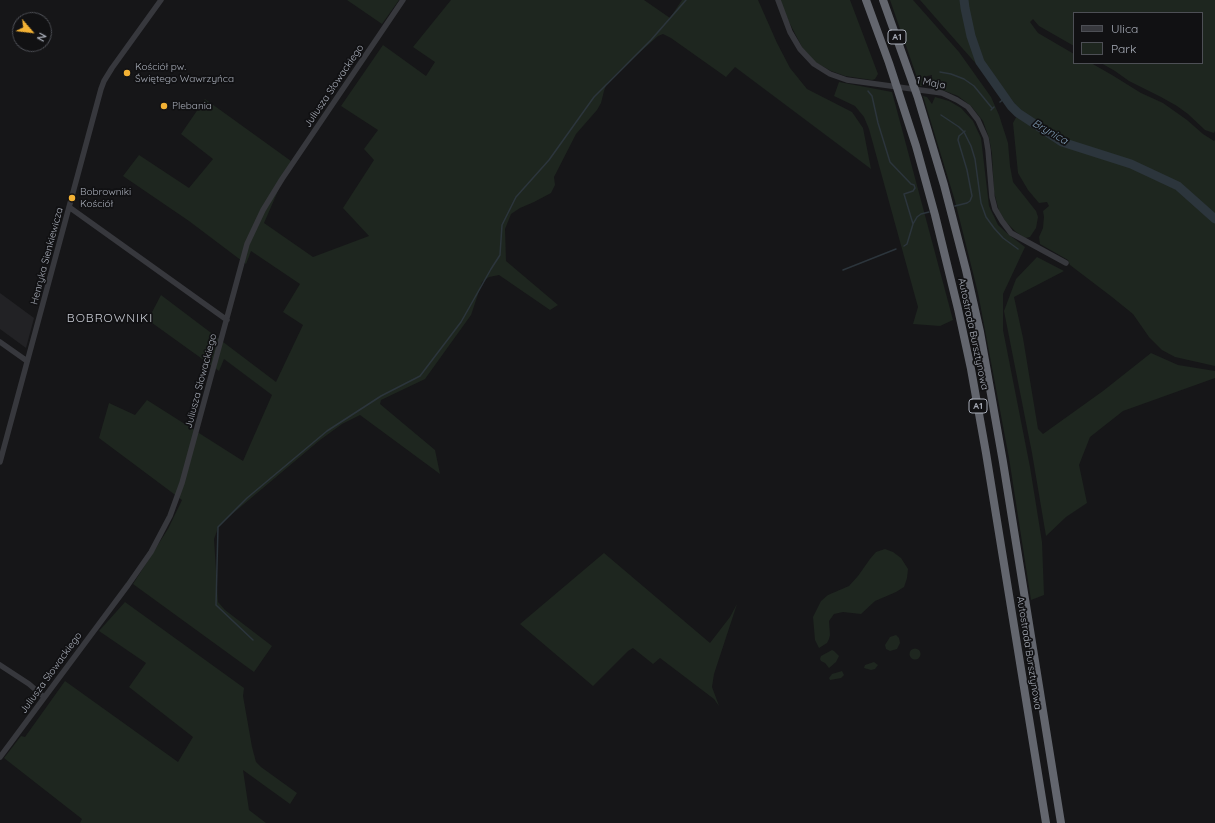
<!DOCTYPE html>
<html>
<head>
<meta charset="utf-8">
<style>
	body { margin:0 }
	#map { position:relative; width:1215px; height:823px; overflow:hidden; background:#161618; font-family:Quicksand,sans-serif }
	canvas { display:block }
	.legend { position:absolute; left:1073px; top:12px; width:130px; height:52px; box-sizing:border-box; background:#111113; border:1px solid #4d4f55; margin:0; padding:5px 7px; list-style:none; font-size:12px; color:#a8adb8 }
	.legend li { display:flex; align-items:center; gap:8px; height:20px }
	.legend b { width:20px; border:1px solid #4d4f55 }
	.north { position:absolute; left:12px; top:12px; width:40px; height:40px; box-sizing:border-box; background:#111113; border:1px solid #4d4f55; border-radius:50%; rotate:118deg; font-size:11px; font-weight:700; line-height:16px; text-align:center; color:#a8adb8 }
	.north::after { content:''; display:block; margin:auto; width:14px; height:18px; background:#f2b134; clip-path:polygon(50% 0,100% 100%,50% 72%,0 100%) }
</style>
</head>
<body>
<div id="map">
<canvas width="1215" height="823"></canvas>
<ul class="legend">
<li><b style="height:5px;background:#37383d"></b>Ulica</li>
<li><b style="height:11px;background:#1e261f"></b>Park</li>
</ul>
<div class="north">N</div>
</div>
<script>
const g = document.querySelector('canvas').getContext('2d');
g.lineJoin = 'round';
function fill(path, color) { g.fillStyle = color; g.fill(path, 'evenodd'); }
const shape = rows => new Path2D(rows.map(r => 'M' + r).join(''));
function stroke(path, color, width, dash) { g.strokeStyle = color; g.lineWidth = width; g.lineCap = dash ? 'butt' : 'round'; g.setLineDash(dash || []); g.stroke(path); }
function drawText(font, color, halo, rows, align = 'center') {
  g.font = font + ' Quicksand,sans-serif'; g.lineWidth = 3.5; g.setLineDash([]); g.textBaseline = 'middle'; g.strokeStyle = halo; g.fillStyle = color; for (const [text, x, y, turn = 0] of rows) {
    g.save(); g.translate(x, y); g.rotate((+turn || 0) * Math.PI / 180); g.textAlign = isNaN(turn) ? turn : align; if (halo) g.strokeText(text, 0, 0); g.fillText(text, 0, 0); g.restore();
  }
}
fill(shape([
	[0,293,34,318,26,348,0,329]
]), '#222225');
fill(shape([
	[347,0,399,0,382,24],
	[451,0,644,0,670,18,682,0,758,0,777,43,790,68,807,89,852,112,863,128,871,169,735,67,726,77,671,38,663,34,658,36,621,69,607,83,604,91,601,103,597,110,576,134,554,177,555,185,551,193,534,202,520,208,511,214,505,229,506,261,558,305,550,310,499,275,489,277,482,282,471,315,425,379,381,400,380,404,435,450,440,474,360,415,342,424,320,440,231,515,218,528,214,539,218,602,225,610,272,646,254,672,133,584,168,529,182,500,99,438,109,403,135,415,147,400,243,461,272,395,224,359,219,371,148,320,161,295,276,382,303,325,283,312,300,284,251,251,246,264,189,221,123,176,139,155,189,188,213,159,181,134,205,99,291,161,264,223,313,257,369,236,343,208,374,160,364,149,378,130,341,106,383,45,426,76,435,62,413,47],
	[780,0,850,0,878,74,875,79,872,80,845,76,831,71,815,62,803,49,788,20],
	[890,0,913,0,959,52,991,97,999,115,1008,143,1010,166,1013,182,1036,211,1038,217,1036,228,1030,237,1025,238,1016,232,1006,222,999,211,994,192,992,154,989,138,983,121,971,106,958,96,945,91,932,88,932,75,927,76,923,81,923,86,920,86],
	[920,0,963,0,964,15,978,66],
	[966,0,1215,0,1215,131,1214,133,1205,130,1188,114,1177,106,1161,97,1129,81,1115,71,1101,63,1202,63,1202,13,1074,13,1074,46,1039,26,1033,19,1030,22,1038,33,1074,54,1074,63,1091,63,1112,75,1141,93,1163,103,1187,120,1203,134,1214,141,1215,140,1215,366,1175,357,1162,350,1149,337,1133,314,1112,297,1070,265,1068,260,1040,244,1039,237,1043,228,1044,217,1043,211,1049,206,1047,202,1039,203,1028,190,1018,173,1013,123,1020,110,981,61,967,8],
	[839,82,892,92,953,320,940,326,913,324,918,307,869,129,864,117,855,106,834,96],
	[923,96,927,97,932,104,935,97,949,101,961,108,973,121,981,138,989,206,998,225,1008,234,1025,247,1003,294,1003,330,1030,467,1042,542,1044,595,1031,600,1009,458,978,293,955,201],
	[1037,257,1064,271,1014,297,1023,338,1038,429,1043,434,1103,391,1151,353,1178,365,1215,371,1215,378,1123,411,1090,437,1079,465,1087,503,1066,517,1046,536,1032,453,1004,311,1016,279],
	[885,549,893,552,901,558,908,569,907,578,904,587,896,592,875,601,861,614,843,612,834,614,829,621,830,635,829,639,827,643,819,648,815,640,813,617,821,601,828,595,849,586,858,576,870,559,876,552],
	[604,553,710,643,730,617,737,604,714,674,712,687,719,706,714,699,660,658,653,664,633,648,628,651,593,686,520,624],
	[125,602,244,688,243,696,252,747,256,762,261,767,297,793,290,804,243,770,249,810,266,823,80,823,82,819,4,758,21,736,25,737,65,681,178,762,193,737,129,687,146,663,99,631],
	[896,635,899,638,900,643,897,649,890,651,886,649,885,645,890,637],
	'909.5 654a5.5 5.5 0 1 1 11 0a5.5 5.5 0 1 1-11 0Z',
	[832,650,834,651,839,656,836,662,829,668,825,663,821,661,820,659,821,656],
	[874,662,878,665,875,669,871,670,864,668,865,665],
	[842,671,844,675,841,678,830,680,829,678,832,674]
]), '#1e261f');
stroke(shape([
	[940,72,951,74,964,79,974,86,992,108],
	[868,91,872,96,878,123,890,162,911,184,914,185,915,188,913,191,904,194,913,224],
	[1000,102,1005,98],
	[991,110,994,107],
	[941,115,959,127,964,132,971,146,975,159,981,203,986,217,994,228,1003,238,1018,249],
	[955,206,967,203,970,201,972,196,967,170,958,140,959,136,965,131],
	[904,246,907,244,913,224,917,217,921,214,929,212],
	[843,270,896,249],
	[253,640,216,605,218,527,247,498,327,431,381,396,420,376,461,322,491,269,500,255,502,225,516,197,549,160,594,97,651,40,686,0]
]), '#2c353c', 1.5);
stroke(shape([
	[964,0,965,8,971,36,980,62,1011,106,1018,113,1062,142,1131,164,1178,186,1215,219]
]), '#2c353c', 9);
stroke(shape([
	[778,0,790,32,800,49,814,64,830,74,847,80,942,93,957,100,968,107,978,120,986,138,988,150,992,197,995,209,1002,221,1011,233,1066,263],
	[69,207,227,320],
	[0,342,27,361],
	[0,462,101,89,104,81,112,68,161,0],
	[0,665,29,684,44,697],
	[0,757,128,585,151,552,170,516,182,483,247,244,263,210,282,179,403,0]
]), '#37383d', 5.5);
stroke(shape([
	[866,0,889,63,916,146,935,215,958,309,971,369,986,453,1046,823],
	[883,0,918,98,944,185,966,270,980,332,1003,462,1061,823]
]), '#63666e', 8);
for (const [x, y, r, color] of [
	[127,73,4,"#f2b134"],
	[164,106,4,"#f2b134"],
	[72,198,4,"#f2b134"]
]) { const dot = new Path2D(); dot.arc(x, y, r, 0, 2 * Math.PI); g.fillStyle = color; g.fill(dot); stroke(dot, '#111113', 1.5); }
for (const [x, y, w] of [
	[897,37,18],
	[978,406,18]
]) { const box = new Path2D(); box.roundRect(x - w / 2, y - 7, w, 14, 3); g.fillStyle = '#111113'; g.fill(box); stroke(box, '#a8adb8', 1); }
drawText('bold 9px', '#a8adb8', null, [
	["A1",897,37],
	["A1",978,406]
]);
drawText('10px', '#a8adb8', '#111113', [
	["Kościół pw.",135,67],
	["Świętego Wawrzyńca",135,79],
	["Plebania",172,106],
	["Bobrowniki",80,192],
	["Kościół",80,204]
], 'left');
drawText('10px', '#a8adb8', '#111113', [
	["1 Maja",931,83,11],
	["Juliusza Słowackiego",334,86,-56],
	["Henryka Sienkiewicza",47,256,-75],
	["Autostrada Bursztynowa",973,334,78],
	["Juliusza Słowackiego",201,381,-75],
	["Autostrada Bursztynowa",1029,653,81],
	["Juliusza Słowackiego",51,673,-54]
]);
drawText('italic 11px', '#7f9bb3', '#111113', [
	["Brynica",1050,132,30]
]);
g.letterSpacing = '1px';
drawText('12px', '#c9ccd4', '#111113', [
	["BOBROWNIKI",110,318]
]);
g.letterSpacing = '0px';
</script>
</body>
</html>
